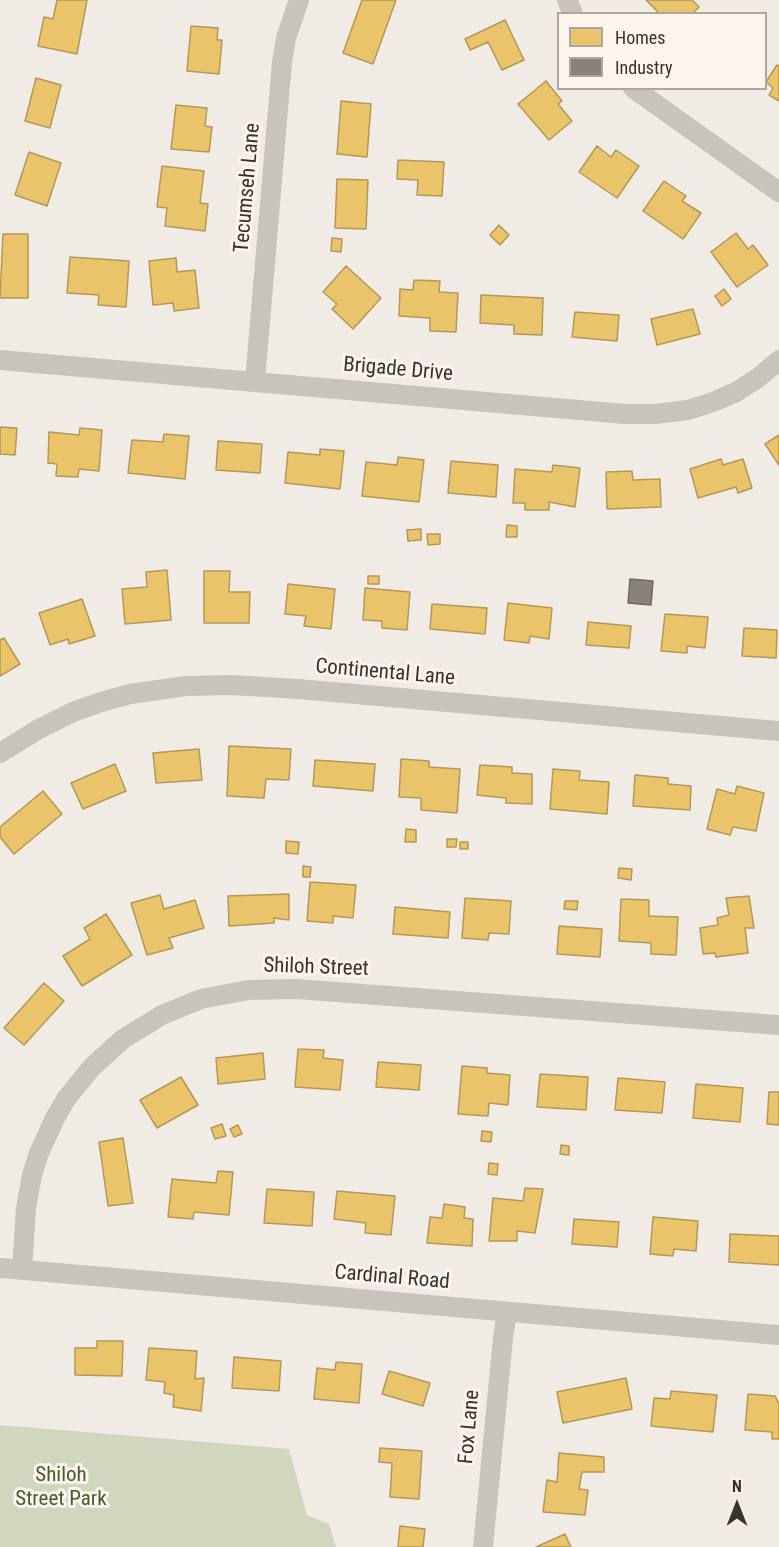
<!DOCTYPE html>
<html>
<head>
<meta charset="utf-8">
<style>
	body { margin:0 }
	#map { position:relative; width:779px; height:1547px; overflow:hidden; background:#f0ebe5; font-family:"Roboto Condensed",sans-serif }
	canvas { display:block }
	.legend { position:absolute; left:557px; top:12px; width:210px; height:78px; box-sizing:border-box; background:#fbf5ee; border:2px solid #aea6a0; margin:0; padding:8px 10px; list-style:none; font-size:18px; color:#3b302b }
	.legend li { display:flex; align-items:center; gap:12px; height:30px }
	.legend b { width:30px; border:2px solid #aea6a0 }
	.north { position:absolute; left:707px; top:1475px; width:60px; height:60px; -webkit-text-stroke:4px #fbf5ee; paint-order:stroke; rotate:0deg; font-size:16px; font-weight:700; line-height:24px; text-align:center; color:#3b302b }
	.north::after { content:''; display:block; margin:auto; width:21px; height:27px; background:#3b302b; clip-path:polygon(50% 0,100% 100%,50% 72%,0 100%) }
</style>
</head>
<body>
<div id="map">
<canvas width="779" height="1547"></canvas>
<ul class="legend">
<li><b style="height:16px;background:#e9c46a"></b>Homes</li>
<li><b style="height:16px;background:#8a817c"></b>Industry</li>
</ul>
<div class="north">N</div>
</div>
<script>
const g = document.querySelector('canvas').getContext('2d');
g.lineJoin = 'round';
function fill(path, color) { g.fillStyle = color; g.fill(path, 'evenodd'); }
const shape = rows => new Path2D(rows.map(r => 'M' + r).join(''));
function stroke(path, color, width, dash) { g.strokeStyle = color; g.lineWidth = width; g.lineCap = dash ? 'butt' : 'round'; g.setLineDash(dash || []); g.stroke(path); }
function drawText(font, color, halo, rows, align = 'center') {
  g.font = font + ' "Roboto Condensed",sans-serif'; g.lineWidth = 6; g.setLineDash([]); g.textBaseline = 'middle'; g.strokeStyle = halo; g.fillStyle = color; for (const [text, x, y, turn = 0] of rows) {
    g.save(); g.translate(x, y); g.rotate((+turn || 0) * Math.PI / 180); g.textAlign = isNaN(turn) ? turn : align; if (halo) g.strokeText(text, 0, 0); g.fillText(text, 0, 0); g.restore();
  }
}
fill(shape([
	[0,1425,289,1449,307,1515,329,1524,336,1547,0,1547]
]), '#d1d6bf');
const homes = shape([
	[57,0,87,0,77,54,38,46,44,17,53,19,57,0],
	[362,0,396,0,373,64,343,53,362,0],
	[646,0,692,0,699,7,692,14,657,14,658,12,646,0],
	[505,20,524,60,502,70,488,42,470,50,465,39,505,20],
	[191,26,218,28,217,40,222,40,219,74,187,71,191,26],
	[777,65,779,66,779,101,769,95,773,88,766,82,777,65],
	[36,78,61,85,50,128,25,121,36,78],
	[546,81,562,101,558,104,572,121,549,140,518,104,546,81],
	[341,101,371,104,367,157,337,154,341,101],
	[176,105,207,108,205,126,212,127,209,152,171,149,176,105],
	[597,146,611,157,616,150,639,166,617,198,579,172,597,146],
	[29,152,61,163,47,206,15,195,29,152],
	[398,160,444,162,442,196,417,195,418,180,397,179,398,160],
	[162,166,204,171,200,203,208,204,205,231,165,226,167,208,157,207,162,166],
	[337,179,368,180,366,229,335,228,337,179],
	[664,181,686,196,682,201,701,213,683,239,643,211,664,181],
	[499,225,509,235,500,245,490,235,499,225],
	[736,233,748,249,753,245,768,265,737,287,711,252,736,233],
	[3,234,28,234,28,298,0,298,3,234],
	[332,238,342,239,341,252,331,251,332,238],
	[70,257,129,261,126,307,98,305,99,295,67,293,70,257],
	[176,258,177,272,195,270,199,308,174,311,173,303,153,305,149,261,176,258],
	[346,266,381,298,353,329,332,309,337,304,323,292,346,266],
	[414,280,440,281,439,292,458,293,456,332,430,331,430,318,399,316,400,289,413,290,414,280],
	[724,289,731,299,722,306,715,296,724,289],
	[481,295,543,298,542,335,514,334,514,325,480,323,481,295],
	[693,309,700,334,657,345,651,319,693,309],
	[575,312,619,315,617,341,572,337,575,312],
	[0,427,17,428,15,455,0,454,0,427],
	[80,428,102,430,99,471,79,469,78,477,56,476,57,464,48,463,49,432,79,435,80,428],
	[164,434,189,436,185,479,128,473,132,440,163,442,164,434],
	[779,435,779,465,765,444,779,435],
	[218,441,262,444,260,473,216,470,218,441],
	[320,449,344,451,340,489,285,483,288,452,320,455,320,449],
	[398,457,424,460,419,502,362,496,366,462,397,465,398,457],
	[721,459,723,465,743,459,752,488,738,493,736,487,698,498,690,469,721,459],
	[451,461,498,465,496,497,448,493,451,461],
	[553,465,580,468,575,507,549,502,549,510,525,510,525,503,513,503,515,469,552,472,553,465],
	[632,471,633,480,660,479,661,507,607,509,606,472,632,471],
	[507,525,517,526,517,537,506,537,507,525],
	[421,529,421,540,408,541,407,530,421,529],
	[427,534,440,534,440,544,428,545,427,534],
	[167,570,171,620,125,624,122,589,147,587,146,572,167,570],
	[204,571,230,571,229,592,250,592,249,623,204,623,204,571],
	[368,576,379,576,379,584,368,584,368,576],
	[288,584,335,589,331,629,304,626,306,616,285,614,288,584],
	[365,588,410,592,407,630,382,628,382,621,363,620,365,588],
	[82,599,95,636,69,644,68,639,50,645,39,613,82,599],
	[508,603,552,608,549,639,530,636,529,643,504,640,508,603],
	[432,604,487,608,485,634,430,629,432,604],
	[665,614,708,617,705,648,687,646,687,653,661,651,665,614],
	[588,622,631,626,629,648,586,645,588,622],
	[744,628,777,630,776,658,742,656,744,628],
	[4,638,20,664,0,676,0,640,4,638],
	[229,746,291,749,289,780,266,779,264,798,227,796,229,746],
	[199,749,202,780,156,783,153,753,199,749],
	[401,759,429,761,429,767,460,769,457,813,421,810,421,798,399,797,401,759],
	[315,760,375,764,373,791,313,786,315,760],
	[115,764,126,791,83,809,71,783,115,764],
	[480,765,512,767,512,773,532,774,532,804,506,803,506,798,477,795,480,765],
	[553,769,580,771,579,780,609,782,607,814,550,809,553,769],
	[635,775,668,778,668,784,691,786,690,810,633,806,635,775],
	[737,786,764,793,756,831,733,827,730,835,707,829,717,789,735,794,737,786],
	[43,791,62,814,14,854,0,837,0,827,43,791],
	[406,829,416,830,416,842,405,842,406,829],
	[447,839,457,839,456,847,447,847,447,839],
	[286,841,299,842,298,854,286,853,286,841],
	[460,842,468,842,468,849,460,849,460,842],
	[303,866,311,867,310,877,303,877,303,866],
	[619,868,632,869,631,880,618,878,619,868],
	[310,882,356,885,353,918,333,916,333,923,307,921,310,882],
	[289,894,289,920,274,918,274,923,229,926,228,896,289,894],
	[160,895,164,909,195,900,204,928,169,938,173,948,147,955,131,903,160,895],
	[749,896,754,928,745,928,748,953,716,957,715,953,703,954,700,928,718,925,717,918,729,915,726,898,749,896],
	[465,898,511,901,509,934,489,933,488,940,462,938,465,898],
	[621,899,649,900,649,916,678,917,676,955,651,954,651,943,619,941,621,899],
	[565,901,578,901,577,910,564,909,565,901],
	[395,907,450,912,448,938,393,934,395,907],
	[106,914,132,955,82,986,63,956,90,939,84,928,106,914],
	[559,926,602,929,600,957,557,954,559,926],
	[44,983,64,1001,24,1045,4,1028,44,983],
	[298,1049,324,1050,323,1058,343,1060,340,1090,295,1087,298,1049],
	[263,1053,265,1079,218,1084,216,1058,263,1053],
	[378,1062,421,1065,419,1090,376,1087,378,1062],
	[462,1066,487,1068,487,1073,510,1075,508,1105,489,1103,488,1116,458,1114,462,1066],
	[540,1074,588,1077,586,1110,537,1107,540,1074],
	[181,1077,198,1105,157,1128,140,1100,181,1077],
	[618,1078,665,1082,662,1113,615,1110,618,1078],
	[696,1084,743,1088,740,1122,693,1118,696,1084],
	[769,1092,779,1092,779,1125,767,1124,769,1092],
	[222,1124,226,1136,215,1139,211,1128,222,1124],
	[238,1125,242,1134,234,1137,230,1129,238,1125],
	[482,1131,492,1132,491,1142,481,1141,482,1131],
	[123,1138,133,1203,108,1206,99,1142,123,1138],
	[561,1145,569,1146,569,1155,560,1154,561,1145],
	[489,1163,498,1164,497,1175,488,1174,489,1163],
	[218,1171,233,1172,229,1215,194,1212,193,1219,168,1217,172,1179,216,1183,218,1171],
	[525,1188,543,1189,535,1233,517,1231,517,1241,489,1241,493,1198,523,1201,525,1188],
	[267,1189,314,1192,312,1226,264,1223,267,1189],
	[337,1191,395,1196,391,1235,365,1233,366,1223,334,1219,337,1191],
	[444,1204,465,1207,464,1218,473,1219,472,1246,427,1243,430,1217,442,1218,444,1204],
	[653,1217,698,1221,696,1251,674,1249,673,1256,650,1254,653,1217],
	[574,1219,619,1222,617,1247,572,1244,574,1219],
	[730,1234,779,1236,779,1265,729,1262,730,1234],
	[97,1341,123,1341,122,1376,75,1375,75,1348,97,1348,97,1341],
	[149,1348,197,1351,195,1379,204,1378,201,1411,173,1407,174,1395,164,1393,165,1382,146,1380,149,1348],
	[234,1357,281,1361,279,1391,232,1388,234,1357],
	[336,1362,362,1364,359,1403,314,1399,317,1368,335,1370,336,1362],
	[389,1371,430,1383,423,1406,382,1394,389,1371],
	[626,1378,632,1409,563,1423,557,1392,626,1378],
	[671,1391,717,1395,713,1432,651,1426,654,1398,670,1399,671,1391],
	[748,1394,775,1396,779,1404,779,1439,772,1439,772,1432,745,1430,748,1394],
	[380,1448,422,1451,419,1499,390,1497,392,1463,379,1462,380,1448],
	[559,1453,604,1457,604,1472,582,1472,579,1489,588,1490,585,1515,543,1512,547,1480,557,1482,559,1453],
	[400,1526,425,1529,423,1547,398,1547,400,1526],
	[565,1534,571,1547,536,1547,565,1534]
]);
fill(homes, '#e9c46a');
stroke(homes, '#b59857', 1.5);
const industry = shape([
	[630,579,653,581,651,605,628,603,630,579]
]);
fill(industry, '#8a817c');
stroke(industry, '#726964', 1.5);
stroke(shape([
	[567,0,573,14],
	[633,88,779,192],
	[0,360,625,414,655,414,688,410,713,402,736,392,758,378,779,360],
	[255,381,282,62,286,38,299,0],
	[0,753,37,730,73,712,101,702,130,694,186,686,232,685,298,689,779,731],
	[0,1268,779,1335],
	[22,1270,26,1208,32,1175,39,1153,55,1118,66,1099,92,1067,123,1039,162,1015,201,999,248,990,296,989,779,1025],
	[483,1547,503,1338,507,1312]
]), '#c9c3be', 20);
drawText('21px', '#3b302b', '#fbf5ee', [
	["Tecumseh Lane",248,188,-85],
	["Brigade Drive",398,370,5],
	["Continental Lane",385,673,5],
	["Shiloh Street",316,968,2],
	["Cardinal Road",392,1278,5],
	["Fox Lane",470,1427,-85]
]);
drawText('21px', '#4a5a2e', '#fbf5ee', [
	["Shiloh",61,1476],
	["Street Park",61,1500]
]);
</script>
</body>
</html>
